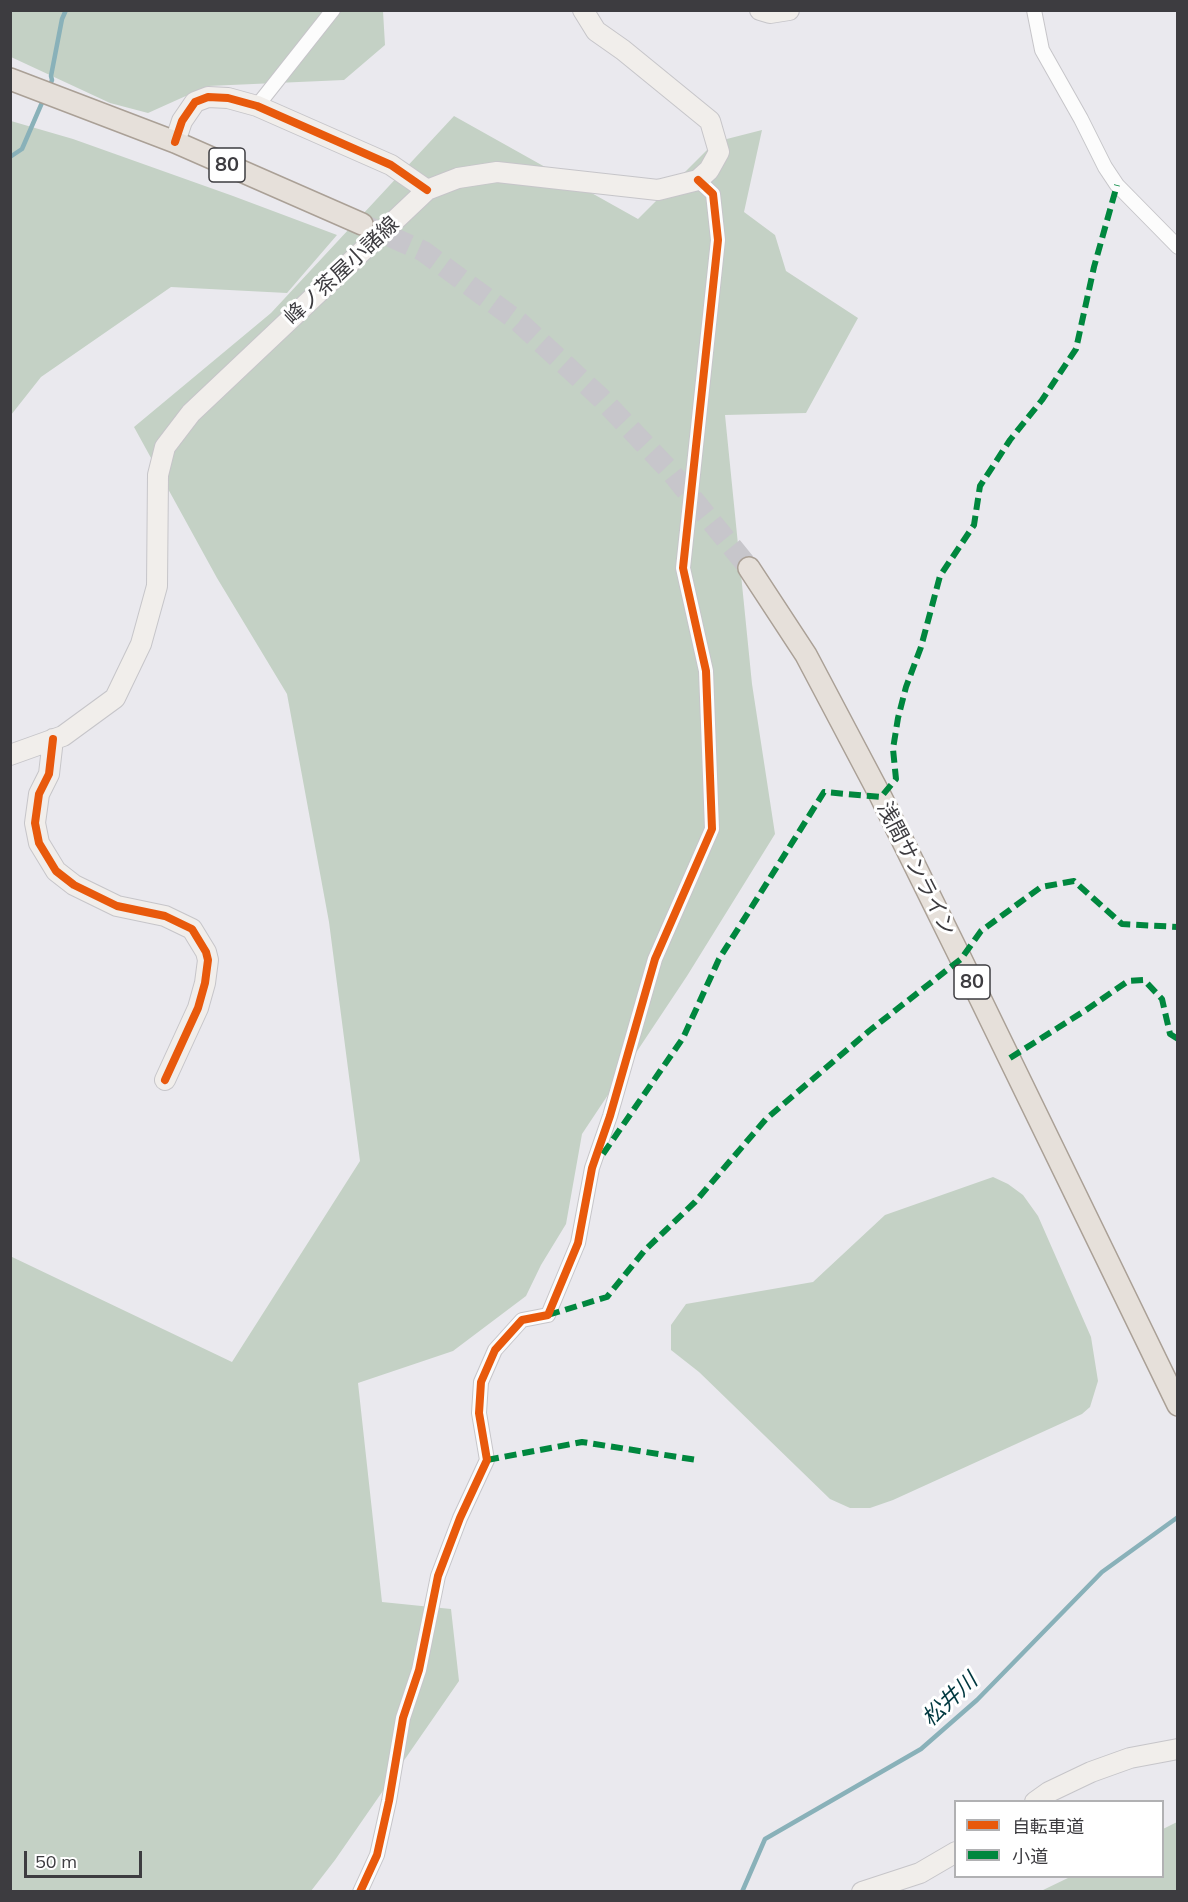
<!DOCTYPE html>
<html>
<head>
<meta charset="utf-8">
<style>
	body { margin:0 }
	#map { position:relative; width:1188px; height:1902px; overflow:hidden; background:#eae9ee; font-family:Mulish,"Noto Sans JP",sans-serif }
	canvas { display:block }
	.frame { position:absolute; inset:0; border:12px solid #3d3c40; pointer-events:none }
	.legend { position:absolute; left:954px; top:1800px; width:210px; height:78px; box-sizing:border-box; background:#fff; border:2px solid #b1b1b3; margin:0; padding:8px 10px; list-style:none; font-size:18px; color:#3d3c40 }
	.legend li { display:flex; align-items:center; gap:12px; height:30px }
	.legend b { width:30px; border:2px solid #b1b1b3 }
	.scale { position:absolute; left:24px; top:1851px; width:118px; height:27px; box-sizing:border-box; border:3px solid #3d3c40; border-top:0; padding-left:8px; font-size:18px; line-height:21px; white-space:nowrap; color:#3d3c40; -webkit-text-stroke:4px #fff; paint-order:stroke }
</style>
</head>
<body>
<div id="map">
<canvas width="1188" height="1902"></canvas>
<div class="frame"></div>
<ul class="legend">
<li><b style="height:8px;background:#e8590c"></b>自転車道</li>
<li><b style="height:8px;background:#00873e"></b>小道</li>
</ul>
<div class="scale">50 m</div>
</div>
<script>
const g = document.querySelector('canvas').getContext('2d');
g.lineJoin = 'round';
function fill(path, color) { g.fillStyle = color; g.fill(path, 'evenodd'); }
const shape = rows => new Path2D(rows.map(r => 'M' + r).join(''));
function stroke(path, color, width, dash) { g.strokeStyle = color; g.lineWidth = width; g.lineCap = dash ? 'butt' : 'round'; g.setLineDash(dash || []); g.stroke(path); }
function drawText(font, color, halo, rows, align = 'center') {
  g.font = font + ' Mulish,"Noto Sans JP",sans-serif'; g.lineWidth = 6; g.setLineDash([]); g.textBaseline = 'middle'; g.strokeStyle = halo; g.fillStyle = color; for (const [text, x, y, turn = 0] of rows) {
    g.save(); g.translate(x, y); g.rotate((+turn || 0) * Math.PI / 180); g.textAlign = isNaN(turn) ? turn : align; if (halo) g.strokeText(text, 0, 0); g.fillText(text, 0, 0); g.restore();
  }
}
fill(shape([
	[11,11,383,11,385,45,344,80,208,86,148,113,110,103,11,57],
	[454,116,638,219,715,142,762,130,744,212,775,235,786,271,858,318,806,413,725,415,752,684,775,834,687,976,582,1134,566,1224,541,1265,526,1296,453,1351,358,1383,382,1602,451,1609,459,1681,335,1860,311,1891,11,1891,10,1256,232,1362,360,1161,329,922,287,694,217,578,134,427,271,313],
	[11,121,73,139,233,196,337,235,287,293,171,287,41,377,11,415],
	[993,1177,1008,1184,1023,1195,1038,1216,1091,1337,1098,1381,1090,1407,1082,1414,893,1500,870,1508,850,1508,830,1499,699,1372,671,1350,671,1325,686,1304,813,1282,885,1215],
	[1177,1822,1177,1891,1041,1891,1070,1877,1162,1876,1163,1829]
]), '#c4d1c5');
stroke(shape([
	[49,88,52,80,51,76,62,19,66,10],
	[10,157,22,149,44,98],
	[742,1892,765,1839,921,1749,977,1700,1102,1572,1178,1517]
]), '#89b1b9', 4.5);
stroke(shape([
	[362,224,423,251,519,322,601,398,671,472,749,568]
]), '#c7c6cb', 21, [21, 10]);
const street = shape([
	[1034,10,1042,50,1081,119,1105,167,1117,185,1178,247],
	[257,106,333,10],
	[360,1892,377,1855,389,1801,403,1718,419,1670,438,1576,460,1518,487,1460,479,1413,481,1382,495,1350,522,1320,548,1315,578,1243,592,1168,610,1116,655,959,712,829,706,671,683,568,718,240,713,194,698,180]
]);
const secondary = shape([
	[760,10,770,13,789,10],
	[175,142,182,121,195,102,208,97,228,98,257,106,391,165,427,190],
	[53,739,49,774,39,794,35,823,39,843,56,871,74,885,117,906,165,916,192,929,206,952,208,960,205,983,198,1008,165,1080],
	[10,755,63,736,115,698,141,644,157,586,158,475,165,447,191,413,427,190,458,178,497,172,658,190,698,180,709,170,719,152,710,121,623,50,596,31,583,10],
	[1035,1802,1049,1792,1091,1772,1130,1758,1178,1749],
	[862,1892,920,1873,956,1852]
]);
const primary = shape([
	[10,79,175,142,362,224],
	[749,568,806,655,881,797,961,959,1178,1405]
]);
stroke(street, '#c6c5c9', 16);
stroke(secondary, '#c6c5c9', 22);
stroke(primary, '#aaa096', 24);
stroke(street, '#fcfcfc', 14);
stroke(secondary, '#f1eeeb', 20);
stroke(primary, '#e6e0da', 21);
stroke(shape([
	[1010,1058,1086,1010,1128,981,1144,980,1162,999,1170,1034,1178,1039],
	[603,1154,683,1038,719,959,824,792,881,797,896,779,893,749,898,718,906,687,921,647,940,576,974,525,980,486,1010,440,1042,400,1076,349,1094,267,1117,185],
	[548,1315,607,1297,645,1250,695,1202,766,1119,869,1031,961,959,981,931,1041,887,1074,881,1122,924,1178,927],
	[487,1460,582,1442,697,1460]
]), '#00873e', 6, [12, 6]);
stroke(shape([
	[175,142,182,121,195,102,208,97,228,98,257,106,391,165,427,190],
	[53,739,49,774,39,794,35,823,39,843,56,871,74,885,117,906,165,916,192,929,206,952,208,960,205,983,198,1008,165,1080],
	[360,1892,377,1855,389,1801,403,1718,419,1670,438,1576,460,1518,487,1460,479,1413,481,1382,495,1350,522,1320,548,1315,578,1243,592,1168,610,1116,655,959,712,829,706,671,683,568,718,240,713,194,698,180]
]), '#e8590c', 8);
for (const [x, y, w] of [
	[227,165,36],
	[972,982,36]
]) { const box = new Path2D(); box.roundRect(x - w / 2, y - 17, w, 34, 4.5); g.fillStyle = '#fff'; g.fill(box); stroke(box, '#3d3c40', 1.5); }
drawText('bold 20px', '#3d3c40', null, [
	["80",227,165],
	["80",972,982]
]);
drawText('21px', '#3d3c40', '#fff', [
	["峰ノ茶屋小諸線",342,271,-43],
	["浅間サンライン",916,869,63]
]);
drawText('italic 22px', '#00383f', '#fff', [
	["松井川",950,1700,-43]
]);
</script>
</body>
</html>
